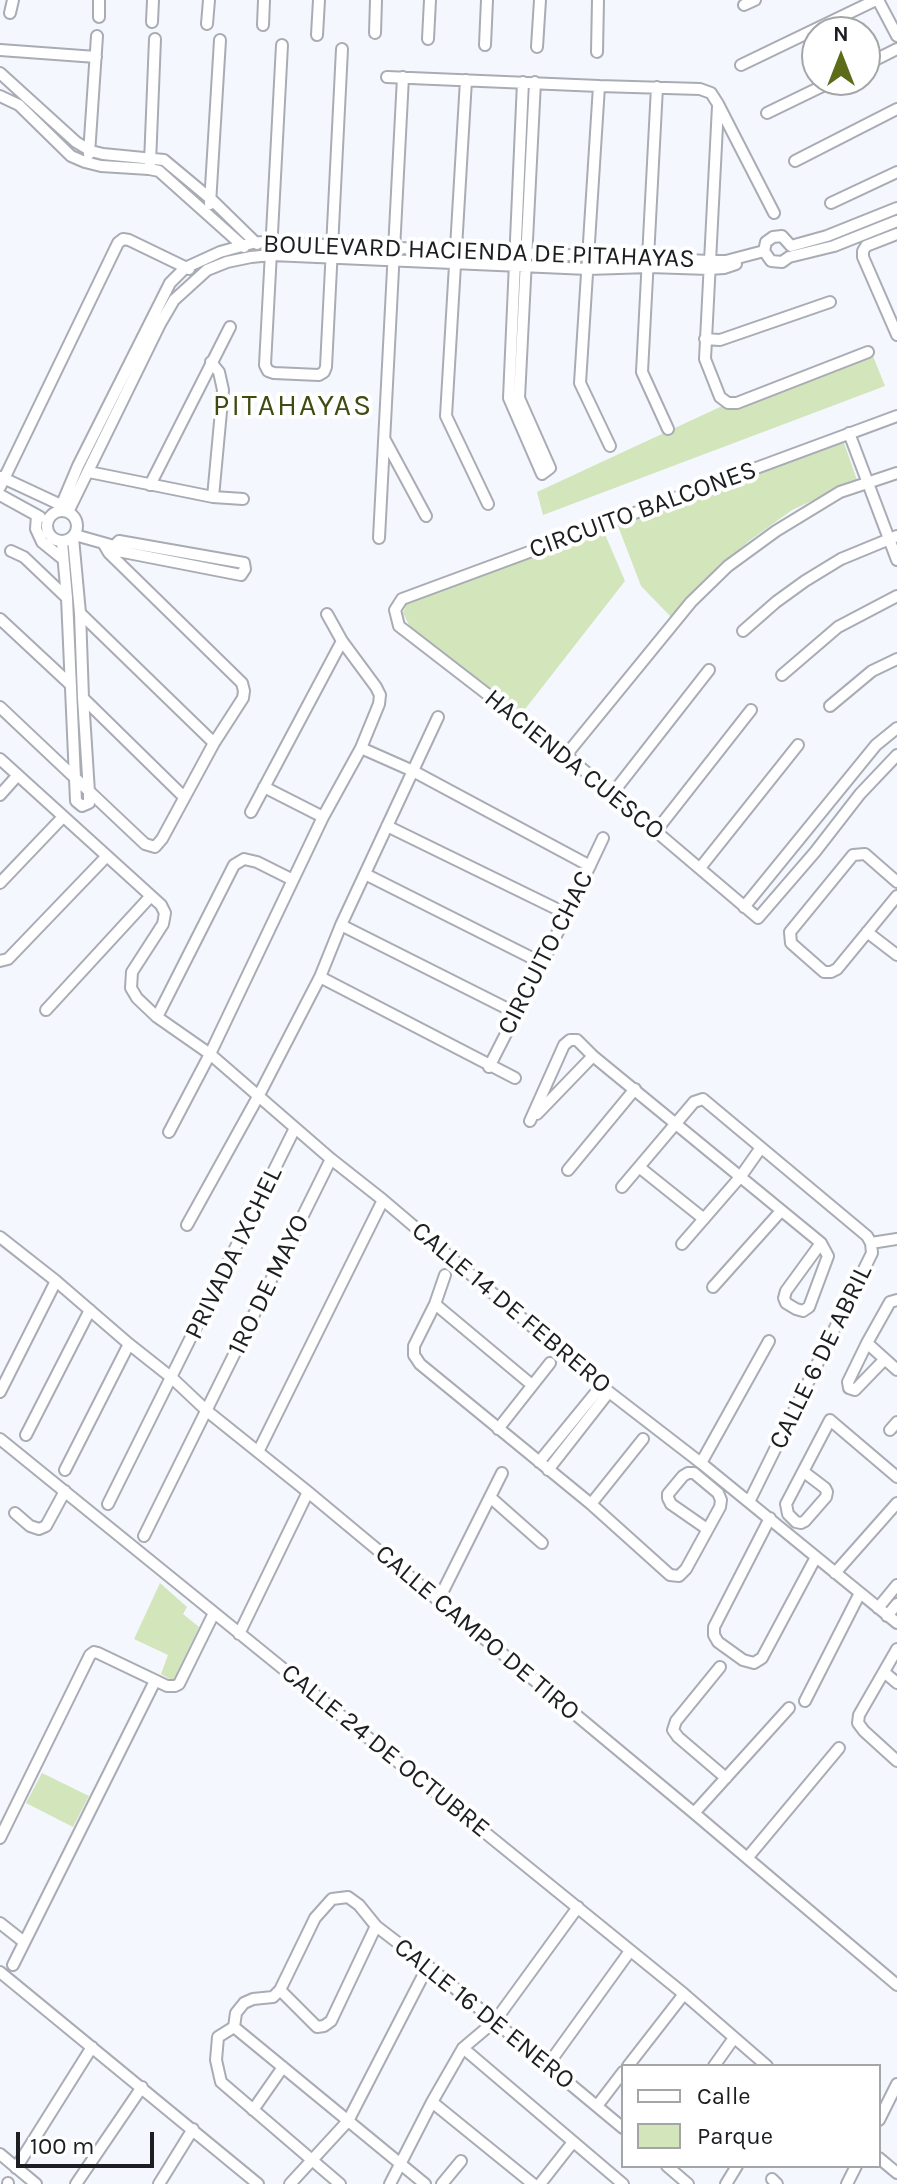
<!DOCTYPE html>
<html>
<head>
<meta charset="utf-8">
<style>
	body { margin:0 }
	#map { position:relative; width:897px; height:2184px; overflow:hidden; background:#f4f7fe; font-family:Karla,sans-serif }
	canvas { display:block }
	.legend { position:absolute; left:621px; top:2064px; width:260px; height:104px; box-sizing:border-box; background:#fff; border:2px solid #a4a5a6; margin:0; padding:10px 14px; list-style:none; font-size:24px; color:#1c1e21 }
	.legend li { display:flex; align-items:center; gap:16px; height:40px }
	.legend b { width:40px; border:2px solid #a4a5a6 }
	.north { position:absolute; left:801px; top:16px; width:80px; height:80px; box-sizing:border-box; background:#fff; border:2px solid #a4a5a6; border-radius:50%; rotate:0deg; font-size:22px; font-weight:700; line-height:32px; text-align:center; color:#1c1e21 }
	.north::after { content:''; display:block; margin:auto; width:28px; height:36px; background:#5b6d1a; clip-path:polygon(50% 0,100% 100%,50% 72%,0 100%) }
	.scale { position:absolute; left:16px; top:2132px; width:138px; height:36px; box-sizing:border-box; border:4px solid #1c1e21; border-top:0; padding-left:10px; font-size:24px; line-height:28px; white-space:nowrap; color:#1c1e21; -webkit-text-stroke:6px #fff; paint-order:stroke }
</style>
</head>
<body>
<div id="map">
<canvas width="897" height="2184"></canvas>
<ul class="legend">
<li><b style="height:10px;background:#fff"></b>Calle</li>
<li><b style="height:22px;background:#d3e5ba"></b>Parque</li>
</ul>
<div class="north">N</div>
<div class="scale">100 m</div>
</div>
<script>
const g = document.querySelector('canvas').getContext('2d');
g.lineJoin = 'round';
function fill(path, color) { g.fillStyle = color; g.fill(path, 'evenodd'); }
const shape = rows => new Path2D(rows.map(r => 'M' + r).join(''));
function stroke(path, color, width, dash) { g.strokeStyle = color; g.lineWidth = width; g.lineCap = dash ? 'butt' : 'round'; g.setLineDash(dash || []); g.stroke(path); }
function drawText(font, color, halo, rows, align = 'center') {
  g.font = font + ' Karla,sans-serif'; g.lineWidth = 8; g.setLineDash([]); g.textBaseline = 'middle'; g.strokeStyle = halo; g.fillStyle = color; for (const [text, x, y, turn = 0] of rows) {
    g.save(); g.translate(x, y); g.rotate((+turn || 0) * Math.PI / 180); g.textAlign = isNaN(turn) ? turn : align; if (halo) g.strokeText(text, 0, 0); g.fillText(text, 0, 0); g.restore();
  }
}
fill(shape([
	[873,356,885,386,543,515,537,492,720,407],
	[844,443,857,480,792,510,749,541,704,580,671,617,641,586,618,526],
	[604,532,625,581,522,713,411,629,403,613,407,603],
	[160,1583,187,1607,183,1614,199,1627,173,1681,161,1674,168,1655,134,1639],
	[42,1773,89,1796,73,1827,26,1803]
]), '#d3e5ba');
const minor = shape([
	[878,0,897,36],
	[744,5,755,0],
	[10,13,13,0],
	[99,17,99,0],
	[152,22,153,0],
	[207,24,209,0],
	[263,25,264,0],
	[375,33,376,0],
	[317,35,319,0],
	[428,39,430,0],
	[282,45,265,365,268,371,274,373,319,375,324,372,326,367,342,49],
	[485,45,487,0],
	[537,47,540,0],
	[0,50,96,57],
	[597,52,598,0],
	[741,65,876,0],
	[865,65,897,49],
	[0,73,76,142,91,151,103,154,164,160,212,200,257,244],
	[387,77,599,86,700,89,711,93,718,104,774,213],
	[466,80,446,416,488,504],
	[523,82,509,398,542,474,550,468,519,398,535,82],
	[599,86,580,383,610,446],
	[657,87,642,372,668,429],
	[0,96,19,105,71,156,85,162,101,166,149,169,159,171,244,247],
	[718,106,705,359,720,397,728,403,737,403,868,352],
	[767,113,835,80],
	[89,154,97,36],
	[795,161,897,109],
	[150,163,155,39],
	[831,203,897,172],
	[210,204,220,40],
	[897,234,866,246,863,251,863,257,897,335],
	[791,246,782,236,773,237,766,242,764,251,771,261,782,262,789,257,834,246,897,221],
	[791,246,827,236,897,208],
	[705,339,720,340,830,302],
	[211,362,219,372,223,390,213,497],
	[897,416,402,599,395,610,399,626,566,755,758,918,815,852,860,794,897,755],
	[849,433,897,560],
	[385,440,426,516],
	[89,472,213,497,243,499],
	[1,477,61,505],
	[150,485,230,327],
	[0,487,118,243,123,239,129,240,189,269],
	[0,495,40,517],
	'47 526a15 15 0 1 1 30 0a15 15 0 1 1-30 0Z',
	[59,511,78,466,170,283,185,268,220,252,256,242,710,261,726,261,764,251],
	[68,512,160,324,174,300,207,270,227,262,251,257,272,255,588,269,649,267,709,269,724,268,736,264],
	[37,515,36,529,42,542,63,559],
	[75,535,114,546,118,551,241,575,245,569,244,563,119,541,114,546],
	[379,538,403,77],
	[62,542,67,598,76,801,82,806,89,803,89,792,83,698,80,613,73,538],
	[11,551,24,557,67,598],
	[80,613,214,743],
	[0,619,71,685],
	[743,631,776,602,805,581,841,559,897,536],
	[782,675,838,627,897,596],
	[83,698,184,797],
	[830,706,872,671,897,659],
	[0,707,145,844,155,847,162,839,214,743,243,698,244,691,242,683,109,553,103,543],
	[361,748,413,771,590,866],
	[566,755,691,602,728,566,776,531,840,492,897,473],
	[0,759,161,905,165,913,163,924,132,972,131,988,137,998,157,1017,210,1054,331,1159,383,1200,609,1392,701,1463,897,1623],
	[264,787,323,817],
	[612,794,709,670],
	[0,795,17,776],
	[251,812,342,641],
	[387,826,567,914],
	[656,831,751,710],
	[700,868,798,745],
	[365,874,542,963],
	[897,882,865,854,853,855,790,932,791,943,824,972,831,972,837,969,897,896],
	[0,883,62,818],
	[744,907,876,745,897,728],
	[341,925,516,1013],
	[867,932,897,955],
	[0,961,8,959,106,857],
	[320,977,515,1078],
	[46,1010,150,897],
	[157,1017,234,865,244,859,257,862,293,880],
	[489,1067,567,914,603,838],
	[537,1114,593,1056],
	[530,1121,564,1045,570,1040,577,1040,593,1056,821,1243,828,1256,809,1307,803,1311,796,1309,786,1303,784,1298,786,1291,821,1243],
	[169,1132,210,1054,323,817,361,748,379,704,380,695,376,687,342,641,327,614],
	[639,1167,704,1219],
	[568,1170,635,1089],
	[622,1187,694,1102,703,1099,867,1236,871,1243,872,1253,749,1502],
	[187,1225,259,1095,320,977,341,925,438,717],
	[0,1237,56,1281,129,1344,172,1378,207,1411,308,1492,694,1813,897,1985],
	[871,1243,897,1239],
	[682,1244,741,1176,760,1149],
	[445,1275,435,1304,414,1346,414,1355,420,1364,591,1504,670,1575,679,1576,686,1569,720,1507,721,1500,718,1493,694,1473,688,1473,683,1476,668,1494,668,1498,671,1504,707,1529],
	[713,1287,781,1211],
	[435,1304,532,1385],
	[867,1343,897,1370],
	[885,1359,855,1390,849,1388,848,1382,867,1343,890,1302,897,1300],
	[0,1392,56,1281],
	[498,1429,550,1363],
	[890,1430,897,1422],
	[26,1435,90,1310],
	[0,1439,684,1994,767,2066],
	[258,1452,383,1200],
	[539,1462,602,1385],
	[701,1463,769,1341],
	[65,1470,129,1344],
	[548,1470,609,1392],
	[804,1472,825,1488,827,1492,826,1497,805,1521,801,1523,796,1522,788,1514,786,1504,830,1420,897,1477],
	[490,1497,542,1543],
	[108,1504,295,1128],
	[591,1504,643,1439],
	[15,1513,30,1526,39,1529,46,1526,65,1491],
	[770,1518,714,1627,714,1635,718,1642,743,1660,754,1663,762,1658,816,1557],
	[144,1536,331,1159],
	[835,1573,897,1503],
	[438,1601,502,1473],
	[878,1608,897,1585],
	[887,1616,897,1604],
	[239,1634,308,1492],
	[897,1649,859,1715,858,1723,864,1731,897,1761],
	[720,1667,676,1721,673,1730,678,1737,726,1778],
	[884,1672,897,1683],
	[805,1701,860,1593],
	[694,1813,789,1708],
	[0,1838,90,1655,94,1652,98,1653,167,1686,175,1686,179,1684,214,1613],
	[748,1857,839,1748],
	[0,1923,24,1942],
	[13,1965,155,1681],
	[0,1972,258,2184],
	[280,1990,317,2027,324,2026,331,2021,376,1926],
	[234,2027,236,2013,244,2003,253,1999,273,1997,280,1990,315,1918,332,1899,348,1897,359,1905,376,1926,428,1966,623,2128],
	[234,2027,425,2184],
	[234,2027,218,2037,216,2060,221,2082,340,2184],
	[463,2048,623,2184],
	[547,2066,630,1951],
	[628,2066,684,1994],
	[714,2066,734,2038],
	[432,2102,533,2184],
	[597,2106,623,2072],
	[253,2110,283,2067],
	[879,2120,897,2084],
	[0,2154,36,2184],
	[879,2158,897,2173],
	[667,2166,688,2184],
	[16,2168,92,2047],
	[772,2179,777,2184],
	[8,2184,8,2183],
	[76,2184,142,2087],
	[159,2184,193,2129],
	[290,2184,348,2121,428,1966],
	[390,2184,432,2102,463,2048,495,2021,578,1907],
	[442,2184,461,2161],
	[540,2184,573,2142],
	[726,2184,737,2166],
	[847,2184,856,2166]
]);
stroke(minor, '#a9acb4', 14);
stroke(minor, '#fff', 10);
drawText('26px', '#1c1e21', '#fff', [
	["BOULEVARD HACIENDA DE PITAHAYAS",479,252,2],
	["CIRCUITO BALCONES",643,510,-20],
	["HACIENDA CUESCO",574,765,39],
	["CIRCUITO CHAC",546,953,-63],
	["PRIVADA IXCHEL",234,1253,-64],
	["1RO DE MAYO",269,1285,-64],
	["CALLE 14 DE FEBRERO",511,1308,40],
	["CALLE 6 DE ABRIL",821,1357,-64],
	["CALLE CAMPO DE TIRO",477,1633,40],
	["CALLE 24 DE OCTUBRE",385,1751,39],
	["CALLE 16 DE ENERO",484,2014,39]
]);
g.letterSpacing = '2px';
drawText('30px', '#3e4b13', '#fff', [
	["PITAHAYAS",293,406]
]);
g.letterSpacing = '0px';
</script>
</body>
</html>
